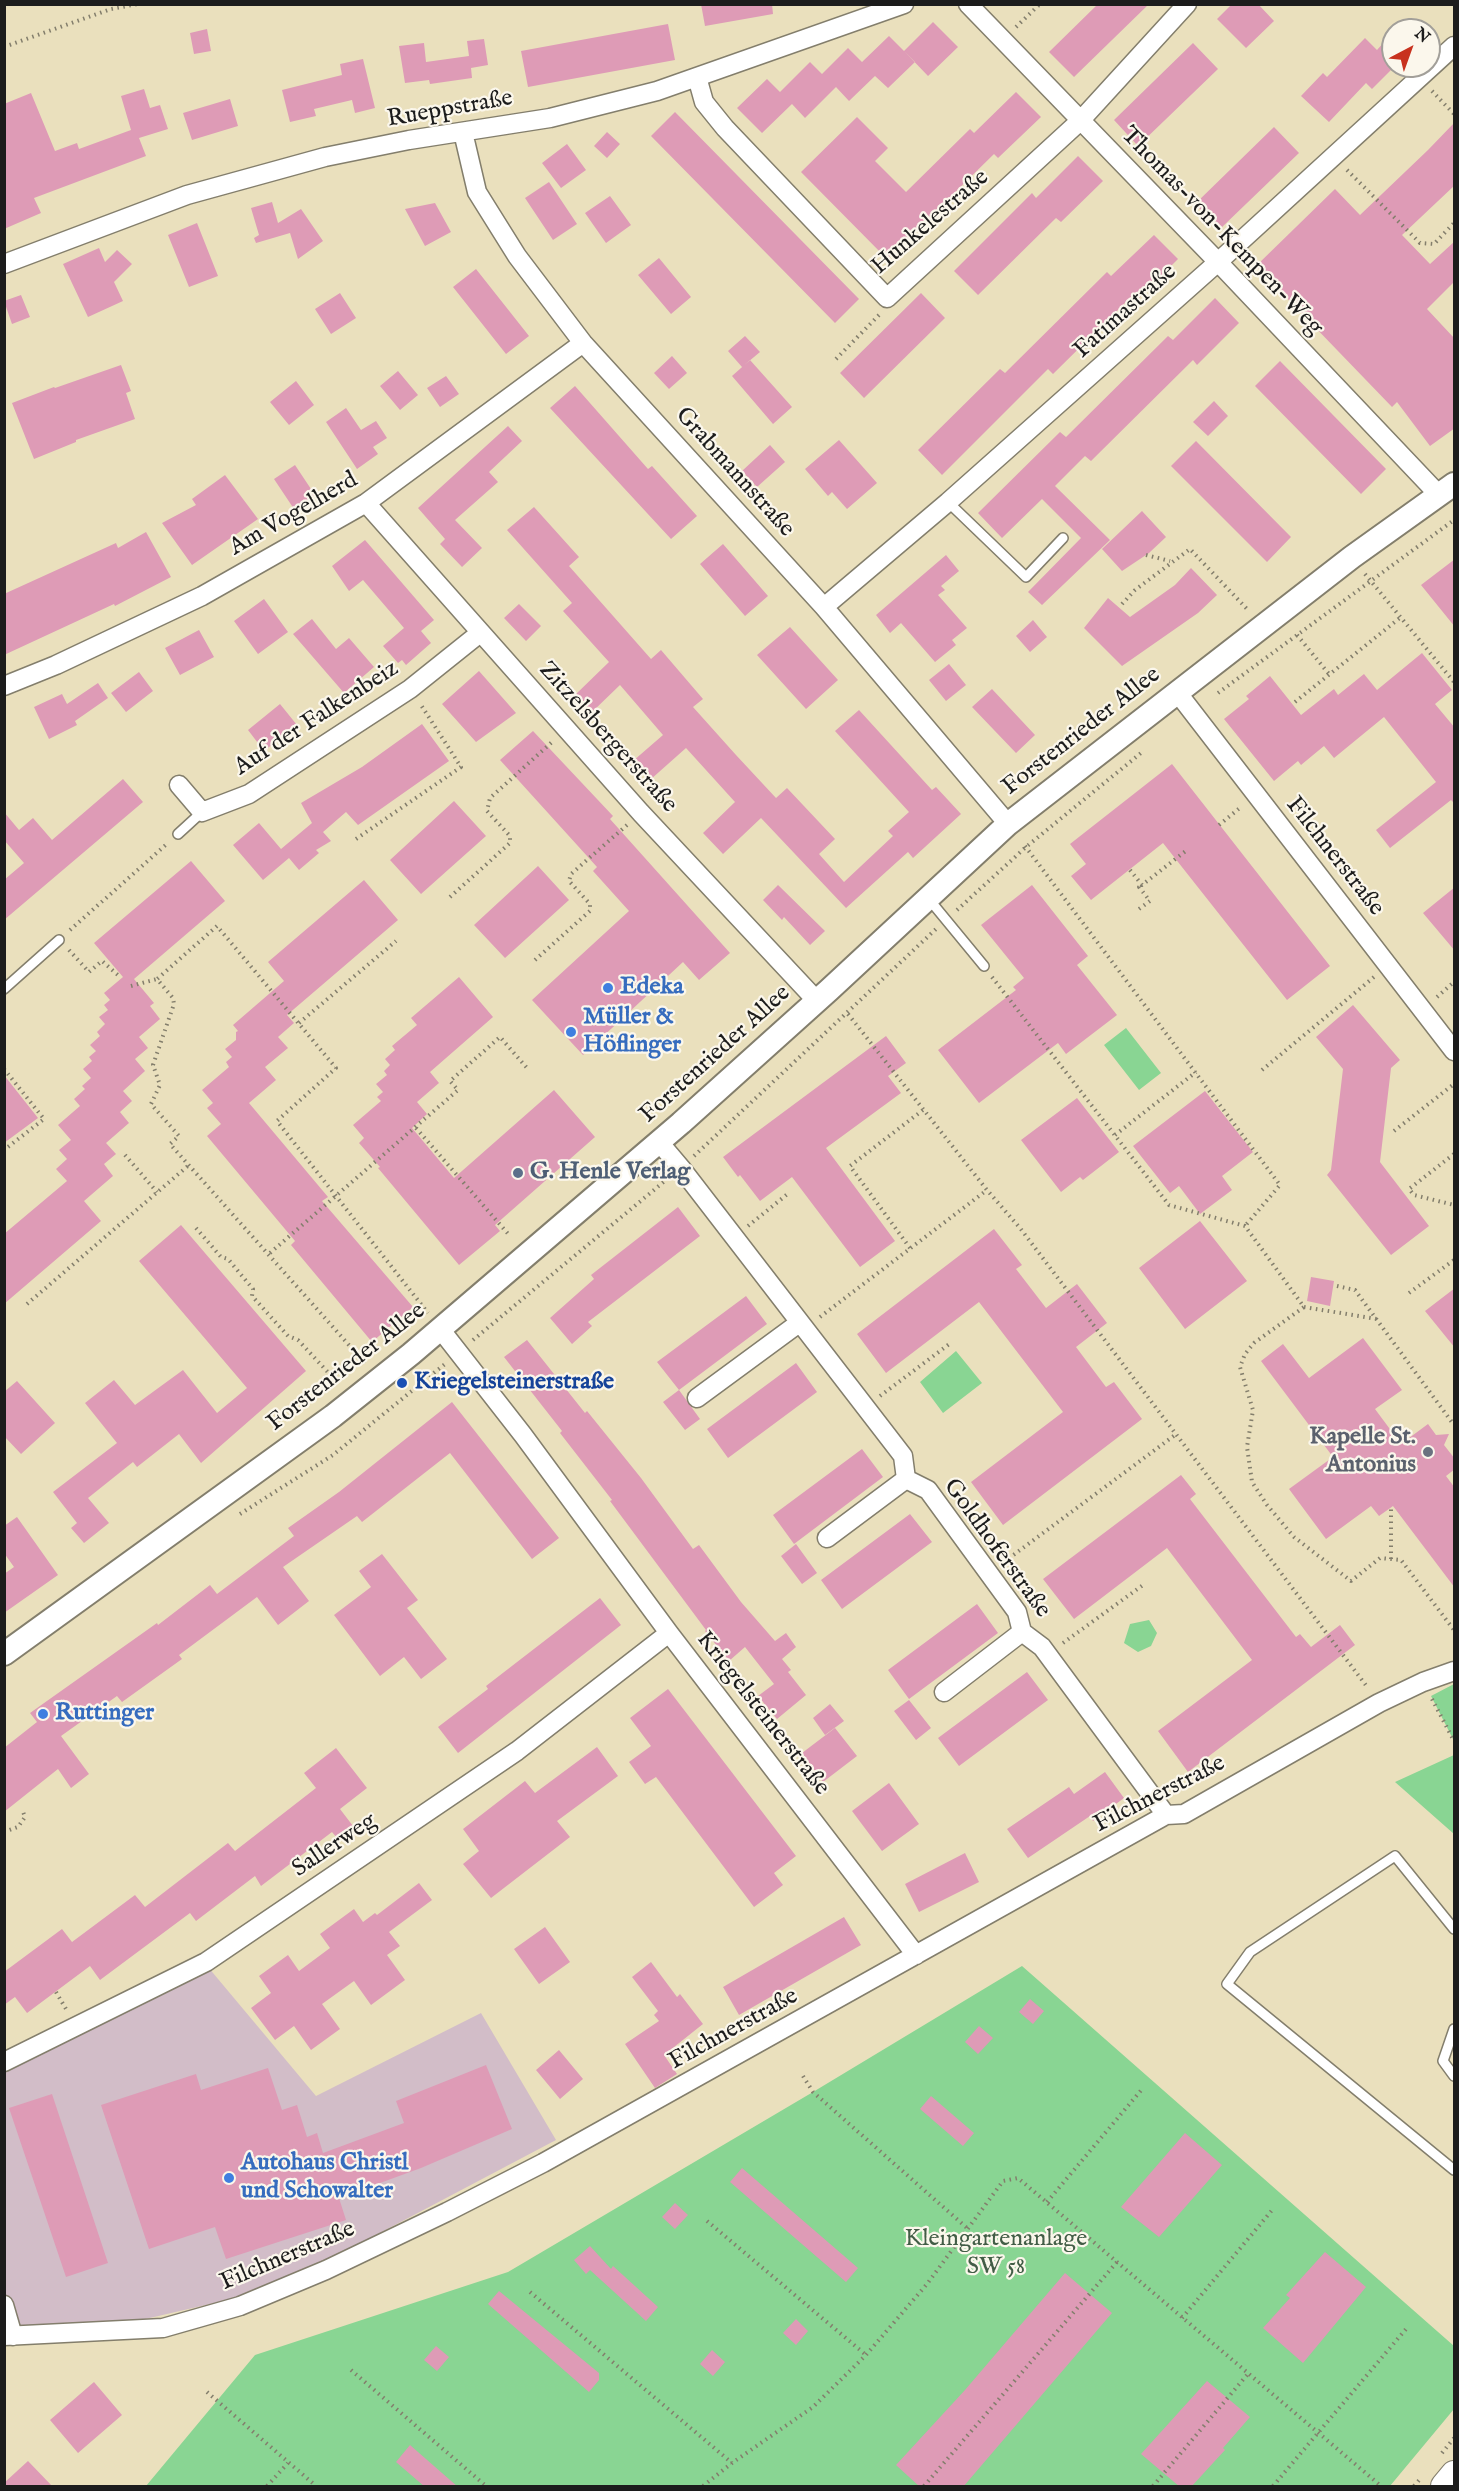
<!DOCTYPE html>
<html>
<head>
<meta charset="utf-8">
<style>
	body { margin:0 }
	#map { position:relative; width:1459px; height:2491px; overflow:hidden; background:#eae0bd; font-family:"IM FELL English",serif }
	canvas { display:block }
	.frame { position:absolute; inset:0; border:6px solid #1c1c1c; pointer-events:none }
	.north { position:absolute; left:1381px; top:18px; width:60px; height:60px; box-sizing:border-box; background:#fbf7ec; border:2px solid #a29f99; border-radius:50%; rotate:41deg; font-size:16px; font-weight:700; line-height:24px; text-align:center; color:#1c1c1c }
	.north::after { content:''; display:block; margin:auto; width:21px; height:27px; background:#c8321e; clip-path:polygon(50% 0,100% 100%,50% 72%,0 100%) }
</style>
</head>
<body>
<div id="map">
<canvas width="1459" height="2491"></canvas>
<div class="frame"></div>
<div class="north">N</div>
</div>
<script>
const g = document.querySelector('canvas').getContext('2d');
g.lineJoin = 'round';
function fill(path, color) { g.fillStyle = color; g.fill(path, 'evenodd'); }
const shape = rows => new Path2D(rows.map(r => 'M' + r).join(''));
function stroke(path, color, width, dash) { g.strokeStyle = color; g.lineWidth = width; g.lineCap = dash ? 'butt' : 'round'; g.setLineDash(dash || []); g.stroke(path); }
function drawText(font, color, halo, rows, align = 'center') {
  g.font = font + ' "IM FELL English",serif'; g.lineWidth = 4.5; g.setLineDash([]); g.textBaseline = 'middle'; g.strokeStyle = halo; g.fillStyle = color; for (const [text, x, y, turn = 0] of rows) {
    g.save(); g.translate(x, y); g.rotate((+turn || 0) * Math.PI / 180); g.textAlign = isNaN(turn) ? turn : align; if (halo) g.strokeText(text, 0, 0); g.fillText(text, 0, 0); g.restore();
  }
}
fill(shape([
	[208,1967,316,2096,481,2013,556,2140,323,2263,236,2298,141,2320,16,2329,5,2291,5,2066]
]), '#d2bdc8');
fill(shape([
	[1126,1028,1161,1073,1139,1090,1104,1045],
	[956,1351,982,1383,943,1413,920,1382],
	[1149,1620,1157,1633,1151,1646,1138,1652,1124,1643,1130,1624],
	[1454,1684,1454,1741,1431,1696],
	[1454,1755,1454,1834,1395,1782],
	[1022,1966,1454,2346,1454,2409,1390,2486,146,2486,255,2355,508,2272,813,2092]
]), '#89d593');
fill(shape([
	[701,4,772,4,773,14,705,26],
	[1098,4,1149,4,1074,77,1049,52],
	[1232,4,1258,4,1274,21,1246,48,1217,19],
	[933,22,958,47,928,76,904,51],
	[668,24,675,60,528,87,521,51],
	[207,29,211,51,194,54,190,33],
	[1393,32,1393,68,1372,89,1366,83,1329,122,1301,96,1323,73,1327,77,1365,38,1377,50],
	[889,36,915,62,888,88,875,76,849,101,836,87,805,118,792,104,762,133,737,108,767,79,780,92,810,62,822,74,848,48,862,62],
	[484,39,488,65,471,68,472,78,430,84,429,80,405,83,399,46,424,43,426,62,469,56,467,41],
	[1193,43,1218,69,1138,146,1114,120],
	[363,59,375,108,355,113,352,100,314,109,316,116,290,122,282,90,342,75,340,64],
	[144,89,150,108,160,105,168,129,139,138,146,156,34,198,41,213,4,229,4,104,31,93,55,151,77,143,79,149,131,130,121,96],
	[1016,92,1041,117,998,158,994,154,887,259,801,172,857,117,888,148,875,161,906,192,970,129,974,133],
	[230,99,238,126,192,140,183,113],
	[675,112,859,299,835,323,651,136],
	[1455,122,1455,185,1402,235,1430,264,1455,241,1455,281,1427,309,1455,339,1455,428,1430,446,1397,402,1392,407,1256,266,1335,189,1360,215,1428,150],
	[1274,127,1299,153,1220,229,1195,204],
	[607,132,620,144,607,158,594,146],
	[567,144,586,170,561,188,542,163],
	[1078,156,1103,181,1061,222,1056,218,978,295,954,271,1032,193,1036,198],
	[549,182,577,224,553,240,525,198],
	[610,196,631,225,606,243,585,213],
	[272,202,278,223,301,209,323,241,298,259,290,233,256,243,254,238,259,235,251,208],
	[435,203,451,232,425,246,405,209],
	[197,223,218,276,189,287,168,235],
	[1154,235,1178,259,1136,301,1132,296,1053,374,1048,369,942,475,918,450,1000,369,1005,373,1107,272,1111,276],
	[99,248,105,262,117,250,132,264,114,282,123,301,88,317,63,264],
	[659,258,691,297,671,314,638,275],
	[476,269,529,336,506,354,453,287],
	[340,293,356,318,331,334,315,309],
	[921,293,945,318,864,398,840,373],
	[21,295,30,317,12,324,4,301],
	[1215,298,1239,323,1197,365,1193,360,1091,461,1085,456,1055,486,1110,540,1042,605,1028,592,1081,538,1042,499,1002,538,978,513,1060,432,1066,437,1168,336,1173,340],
	[745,336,760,352,742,367,728,351],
	[672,356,687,373,669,389,654,373],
	[750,360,792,407,773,424,732,376],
	[1280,361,1386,469,1361,494,1255,386],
	[121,365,131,391,126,393,135,419,76,440,76,442,34,459,12,403,54,387,55,388],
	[398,371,418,395,400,410,380,386],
	[446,376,459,394,440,407,427,388],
	[296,381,314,405,289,425,270,402],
	[575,386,648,469,652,466,697,516,671,539,550,408],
	[1214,401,1228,416,1208,436,1193,422],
	[346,408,361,430,376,421,387,438,373,447,378,454,357,469,326,422],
	[508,426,522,441,489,472,498,482,455,520,482,548,462,567,440,544,445,539,418,508],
	[839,440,877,483,847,509,832,492,828,496,805,469],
	[1196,441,1291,537,1267,562,1171,466],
	[770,445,785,462,757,487,742,471],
	[295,465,315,495,294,509,274,479],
	[225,475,258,519,192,565,162,523,196,505,192,499],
	[534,507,579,557,569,566,651,659,661,650,703,699,693,707,736,755,776,798,787,788,835,839,819,854,844,882,893,836,888,831,909,812,835,731,859,710,932,790,936,787,961,814,913,858,908,852,846,908,761,818,723,854,703,833,735,802,686,748,650,780,633,761,663,735,620,685,591,713,574,696,609,662,563,611,572,603,507,530],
	[1142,511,1166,537,1149,553,1122,571,1102,549],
	[146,532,171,577,115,606,114,604,4,655,4,594,116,543,118,548],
	[365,540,434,620,421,631,431,643,406,665,402,660,398,663,383,646,404,628,363,580,349,591,332,566],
	[723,544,768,596,745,616,700,564],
	[946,555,959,571,941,586,945,590,938,595,967,628,952,640,956,645,935,662,901,623,890,633,876,615],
	[1455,559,1455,627,1421,585],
	[1191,568,1217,595,1198,613,1122,666,1084,628,1108,598,1130,617,1175,585],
	[264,599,288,632,258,654,234,621],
	[519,604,541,626,526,641,504,618],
	[312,619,336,649,349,638,374,667,344,693,293,634],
	[1033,620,1047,637,1030,652,1016,636],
	[790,627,838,680,806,709,757,655],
	[199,630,214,657,180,675,165,648],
	[1422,653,1452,690,1435,704,1455,728,1455,804,1451,800,1390,848,1376,830,1436,782,1384,717,1334,758,1324,746,1301,765,1298,761,1274,781,1224,719,1249,699,1246,696,1270,676,1301,715,1334,689,1338,695,1364,674,1377,690],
	[949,664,966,685,946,701,929,680],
	[479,671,516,713,476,742,442,704],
	[139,672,153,691,126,712,111,693],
	[98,683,108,698,75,721,77,725,49,739,34,707,62,694,67,704],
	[992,689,1035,735,1016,753,972,707],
	[280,704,297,725,264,751,248,730],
	[422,724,449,761,358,825,346,812,323,832,331,841,316,850,319,853,299,870,289,858,263,880,233,845,259,823,281,849,312,823,301,803,362,767],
	[533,731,613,816,610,819,730,953,699,980,683,962,583,1055,532,1000,629,911,593,871,597,867,500,760],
	[1172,764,1330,966,1287,1000,1163,843,1091,900,1071,876,1086,864,1070,844],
	[123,779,143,802,4,920,4,880,24,863,4,840,4,812,19,830,33,818,52,840],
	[454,801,486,836,421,894,390,860],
	[191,861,225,901,134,979,154,1003,150,1006,160,1019,139,1037,148,1048,135,1059,145,1071,123,1091,132,1101,120,1112,129,1123,106,1143,116,1154,104,1164,113,1176,84,1201,101,1221,4,1304,4,1234,67,1181,56,1169,67,1159,59,1150,71,1140,58,1125,80,1106,74,1099,85,1089,82,1086,91,1078,83,1069,92,1061,89,1057,96,1051,90,1045,100,1036,97,1032,105,1024,99,1017,108,1010,104,1005,110,1000,104,993,123,977,94,943],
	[538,866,569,900,505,958,474,925],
	[364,880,398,920,287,1015,294,1023,278,1037,288,1048,265,1067,276,1080,249,1103,328,1197,322,1201,413,1307,372,1342,291,1245,295,1241,207,1136,221,1124,207,1108,213,1103,202,1090,229,1067,226,1062,232,1057,225,1049,236,1040,236,1032,238,1031,233,1025,284,981,268,962],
	[778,885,825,931,810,945,784,917,782,920,763,900],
	[1032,885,1088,956,1077,965,1117,1015,1066,1054,1058,1043,979,1103,938,1050,1016,990,1013,987,1024,978,981,925],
	[1455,887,1455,951,1423,913],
	[459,977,493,1017,430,1072,439,1083,417,1102,427,1114,412,1128,454,1178,554,1090,595,1137,495,1225,500,1231,459,1265,378,1168,380,1167,359,1143,364,1138,353,1125,381,1101,377,1097,383,1092,376,1084,387,1075,384,1071,390,1065,385,1059,395,1050,392,1046,417,1025,411,1018],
	[1353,1005,1400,1060,1391,1068,1380,1162,1429,1226,1391,1255,1327,1175,1331,1170,1343,1069,1316,1037],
	[886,1036,906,1063,888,1076,901,1093,826,1148,895,1241,860,1267,792,1177,760,1201,740,1175,738,1177,723,1157],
	[4,1075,38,1118,4,1143],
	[1205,1091,1253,1152,1222,1176,1232,1190,1200,1214,1179,1186,1170,1193,1133,1146],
	[1077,1098,1119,1152,1083,1180,1080,1177,1061,1192,1021,1140],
	[678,1207,700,1236,588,1322,592,1326,572,1344,550,1318,594,1279,591,1275],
	[1200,1221,1247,1281,1185,1329,1139,1268],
	[181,1225,306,1371,201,1463,179,1434,137,1467,133,1462,88,1498,109,1523,84,1543,71,1528,77,1523,53,1492,117,1443,85,1403,114,1380,135,1405,183,1370,217,1413,247,1388,139,1261],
	[994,1229,1022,1265,1016,1269,1046,1308,1077,1284,1107,1323,1076,1347,1106,1387,1114,1382,1142,1419,1003,1525,971,1482,1063,1412,979,1302,886,1373,857,1334],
	[1311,1277,1334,1281,1330,1306,1307,1301],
	[1455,1288,1455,1348,1425,1311],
	[746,1296,767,1324,679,1390,657,1362],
	[1363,1338,1402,1390,1375,1409,1401,1444,1428,1424,1436,1435,1449,1434,1444,1445,1455,1459,1455,1469,1446,1476,1455,1488,1455,1588,1393,1506,1379,1516,1371,1506,1326,1539,1289,1489,1333,1457,1261,1361,1283,1344,1309,1378],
	[527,1340,585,1413,587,1411,641,1478,693,1549,699,1545,741,1602,775,1641,786,1633,796,1647,782,1659,791,1670,788,1672,806,1695,777,1719,758,1696,774,1684,745,1647,729,1661,705,1631,706,1630,610,1501,612,1500,560,1433,562,1431,504,1357],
	[796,1363,817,1392,728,1458,707,1429],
	[17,1381,55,1423,21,1454,4,1436,4,1392],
	[679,1390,700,1419,685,1430,663,1402],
	[452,1402,559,1538,532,1559,450,1453,362,1522,357,1516,283,1567,309,1601,278,1625,257,1597,179,1655,182,1659,122,1702,117,1696,61,1736,89,1774,71,1788,58,1769,4,1812,4,1748,37,1722,30,1713,157,1623,158,1625,210,1585,217,1594,294,1536,288,1528,339,1492],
	[862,1449,883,1477,794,1544,773,1515],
	[1181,1475,1196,1494,1190,1499,1296,1637,1300,1634,1311,1647,1340,1625,1355,1645,1188,1772,1158,1731,1252,1660,1167,1548,1074,1619,1043,1579],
	[910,1514,932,1542,842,1609,821,1580],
	[17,1517,58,1575,4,1613,4,1574,14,1567,4,1553,4,1526],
	[796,1544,817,1573,802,1584,781,1556],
	[382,1554,418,1600,407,1608,447,1659,421,1679,404,1657,380,1676,334,1615,371,1587,359,1571],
	[600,1598,621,1625,458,1753,438,1727,488,1689,486,1686],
	[977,1604,998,1633,909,1699,888,1670],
	[1027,1672,1048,1700,959,1766,938,1738],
	[668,1689,796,1856,774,1873,783,1885,754,1907,656,1777,645,1784,629,1762,651,1746,630,1718],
	[909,1700,931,1728,916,1740,894,1711],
	[830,1704,844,1721,825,1735,813,1718],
	[835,1728,857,1756,823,1782,802,1753],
	[597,1747,618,1776,557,1821,570,1837,491,1898,463,1864,479,1851,463,1829,525,1781,535,1793],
	[336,1748,367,1788,340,1809,353,1826,337,1838,332,1832,261,1886,255,1876,196,1921,190,1913,100,1980,90,1966,27,2013,15,1997,4,2005,4,1972,62,1929,72,1942,135,1895,145,1907,228,1843,235,1851,316,1788,304,1773],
	[1105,1772,1124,1798,1093,1821,1090,1816,1028,1858,1007,1829,1069,1787,1074,1794],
	[889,1783,919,1824,882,1851,852,1811],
	[965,1853,979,1882,919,1912,905,1884],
	[419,1883,432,1900,389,1932,400,1946,387,1955,405,1980,371,2005,354,1981,322,2004,340,2029,311,2050,294,2026,275,2040,251,2008,271,1993,259,1976,288,1955,299,1971,330,1948,320,1934,354,1909,363,1922,375,1913,377,1915],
	[844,1917,861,1945,739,2015,723,1987],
	[545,1927,570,1962,539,1984,514,1949],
	[651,1962,677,1997,680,1994,703,2024,664,2055,677,2074,655,2088,625,2044,659,2021,654,2015,658,2011,632,1977],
	[1030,1999,1044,2011,1033,2024,1019,2012],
	[979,2026,993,2038,978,2054,965,2042],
	[559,2050,583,2079,560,2099,536,2070],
	[486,2065,512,2129,421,2168,339,2198,346,2220,226,2259,215,2227,149,2249,101,2105,196,2074,201,2090,268,2068,282,2110,297,2105,307,2137,317,2133,323,2153,404,2123,396,2101],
	[52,2094,108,2263,66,2277,9,2108],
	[931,2096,974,2133,963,2146,920,2109],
	[1185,2133,1222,2165,1159,2237,1121,2207],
	[742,2168,858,2268,846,2282,730,2182],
	[675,2203,688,2215,675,2229,662,2217],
	[590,2246,611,2269,613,2266,658,2307,646,2321,590,2270,586,2274,574,2260],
	[1325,2252,1366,2287,1303,2363,1263,2328,1290,2298,1286,2295],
	[1065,2273,1112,2313,963,2487,920,2487,896,2465,965,2390],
	[499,2291,599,2373,599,2380,589,2392,488,2304],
	[796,2319,808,2331,796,2345,783,2333],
	[436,2346,449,2357,437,2371,424,2360],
	[712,2350,725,2362,713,2376,700,2364],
	[1207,2381,1250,2417,1223,2448,1225,2450,1191,2487,1180,2487,1141,2454],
	[94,2382,122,2415,78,2453,50,2420],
	[410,2445,458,2487,425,2487,396,2462],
	[28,2461,53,2487,4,2487,4,2483]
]), '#de9bb6');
const service = shape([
	[948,502,1026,577,1063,538],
	[178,834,202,812],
	[928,898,984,966],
	[4,989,59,940],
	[1454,1929,1395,1856,1250,1952,1227,1984,1454,2170],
	[1454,2029,1443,2061,1454,2076]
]);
const minor = shape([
	[968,4,1218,262,1439,495],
	[697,77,704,102,725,128,887,298,1080,121,1187,4],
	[463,132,477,192,517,256,583,343,824,607,1008,824],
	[4,264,187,195,325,157,409,140,550,118,657,91,904,4],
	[366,503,641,813,817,1001],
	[824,607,948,502,1218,262,1454,46],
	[4,686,56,665,202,596,366,503,583,343],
	[1177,692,1454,1051],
	[179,785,202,812,249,794,410,689,480,633],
	[659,1142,681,1168,903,1456,906,1479,928,1490,1017,1612,1022,1632,1042,1647,1166,1815],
	[441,1330,523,1435,669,1633,916,1955],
	[697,1398,799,1323],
	[827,1538,906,1479],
	[944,1692,1022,1632],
	[4,2062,206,1962,517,1751,669,1633],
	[4,2305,13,2336],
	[4,2336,163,2328,240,2306,326,2270,447,2212,543,2163,1166,1815,1184,1814,1379,1703,1423,1682,1454,1671]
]);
const tertiary = shape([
	[4,1654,333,1416,411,1354,681,1123,829,990,1008,824,1352,557,1454,484]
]);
const secondary = shape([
	[1444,2486,1454,2474]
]);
stroke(service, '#837e6c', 12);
stroke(minor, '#837e6c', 21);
stroke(tertiary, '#837e6c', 26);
stroke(secondary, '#837e6c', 28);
stroke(shape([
	[1016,27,1040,4],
	[4,47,111,9,138,4],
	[1432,91,1454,114],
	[1347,170,1420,243,1434,244,1454,223],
	[836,359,879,315],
	[1146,555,1170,561],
	[1365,574,1454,682],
	[1122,604,1135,590,1190,549,1248,610],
	[1297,635,1329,674],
	[1218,693,1454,520],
	[1295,702,1401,617],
	[1219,825,1241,807],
	[356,839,461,767,421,705],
	[1025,846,1280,1185,1245,1226],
	[1130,870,1142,885,1187,850],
	[450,897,510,843,510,836,487,811,490,798,552,742],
	[1139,909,1150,901,1139,887,1142,885],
	[957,910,1026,847,1141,753],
	[70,930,168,843],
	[69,950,89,972,102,961,118,975],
	[535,960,590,911,590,904,569,881,571,874,627,825],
	[992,977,1169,1205,1245,1226,1304,1307,1254,1343,1245,1354,1240,1367,1253,1410,1247,1447,1252,1482,1267,1505,1294,1537,1351,1581,1380,1558,1401,1560,1454,1630],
	[131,986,157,979],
	[1437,997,1454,982],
	[848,1014,987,1190,1020,1228,1368,1688],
	[299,1023,396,941],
	[4,1069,44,1119,4,1150],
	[1262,1070,1374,977],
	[416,1128,510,1236],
	[1394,1131,1454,1084],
	[1115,1135,1196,1072],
	[1454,1154,1409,1189,1414,1195,1454,1205],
	[125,1155,157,1192],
	[694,1156,936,929],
	[748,1226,790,1192],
	[196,1228,221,1257,228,1259,253,1289,252,1296,288,1336,298,1340,338,1383],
	[910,1248,850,1166,923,1110],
	[270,1253,458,1090,450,1081,500,1037,527,1068],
	[1337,1286,1355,1290,1454,1425],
	[1409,1293,1454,1260],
	[27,1304,189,1165],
	[1304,1307,1377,1319],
	[820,1317,987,1190],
	[473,1340,666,1180],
	[365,1363,170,1144,179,1136,151,1104,160,1085,153,1065,174,1004,173,998,157,979,217,926,336,1068,277,1121,428,1313],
	[880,1396,952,1342],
	[240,1514,333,1455,445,1364],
	[1391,1559,1391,1507],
	[1004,1562,1175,1435],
	[1063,1643,1143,1585],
	[1432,1699,1454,1741],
	[4,1832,18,1827,25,1817,22,1809],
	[56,1992,66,2009],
	[803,2076,813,2092,967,2228],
	[1047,2202,1143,2088],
	[707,2221,866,2355],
	[530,2292,732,2463],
	[1182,2318,1273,2209],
	[351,2370,486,2486],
	[207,2392,316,2486],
	[1442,2453,1454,2438],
	[267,2486,288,2463],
	[703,2486,732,2463,813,2407,866,2355,927,2284,1003,2181,1018,2178,1381,2486],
	[924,2486,1117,2262],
	[1153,2486,1247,2375],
	[1273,2486,1406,2329],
	[1414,2486,1421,2478]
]), '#837e6c', 4, [1.5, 4.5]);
stroke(service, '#fff', 9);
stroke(minor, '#fff', 18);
stroke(tertiary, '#fff', 22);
stroke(secondary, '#fff', 26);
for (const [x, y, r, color] of [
	[608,988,6,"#3f7fe0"],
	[571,1032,6,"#3f7fe0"],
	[518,1173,6,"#5c6f8a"],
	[402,1383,6,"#1a4fb4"],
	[1428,1452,6,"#6b7280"],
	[43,1714,6,"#3f7fe0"],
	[229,2178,6,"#3f7fe0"]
]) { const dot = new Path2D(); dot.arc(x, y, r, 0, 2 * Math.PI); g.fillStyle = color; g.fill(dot); stroke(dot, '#fbf7ec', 2); }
drawText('24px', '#1c1c1c', '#fbf7ec', [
	["Rueppstraße",450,110,-10],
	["Hunkelestraße",931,223,-41],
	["Thomas-von-Kempen-Weg",1221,232,46],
	["Fatimastraße",1126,312,-42],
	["Grabmannstraße",734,473,48],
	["Am Vogelherd",294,515,-30],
	["Auf der Falkenbeiz",317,719,-33],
	["Forstenrieder Allee",1082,732,-38],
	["Zitzelsbergerstraße",607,738,48],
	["Filchnerstraße",1334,857,52],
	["Forstenrieder Allee",716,1055,-42],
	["Forstenrieder Allee",347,1368,-38],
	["Goldhoferstraße",996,1549,54],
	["Kriegelsteinerstraße",762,1714,52],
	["Filchnerstraße",1160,1795,-27],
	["Sallerweg",335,1846,-34],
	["Filchnerstraße",734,2030,-29],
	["Filchnerstraße",288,2257,-23]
]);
drawText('bold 24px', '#366cbe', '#fbf7ec', [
	["Edeka",620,988],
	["Müller &",583,1018],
	["Höflinger",583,1046],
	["Ruttinger",55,1714],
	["Autohaus Christl",241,2164],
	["und Schowalter",241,2192]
], 'left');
drawText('bold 24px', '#4e5e75', '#fbf7ec', [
	["G. Henle Verlag",530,1173]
], 'left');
drawText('bold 24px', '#164399', '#fbf7ec', [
	["Kriegelsteinerstraße",414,1383]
], 'left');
drawText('bold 24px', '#5b616d', '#fbf7ec', [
	["Kapelle St.",1416,1438],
	["Antonius",1416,1466]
], 'right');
drawText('24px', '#425d46', '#fbf7ec', [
	["Kleingartenanlage",996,2240],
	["SW 58",996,2268]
]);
</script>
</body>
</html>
